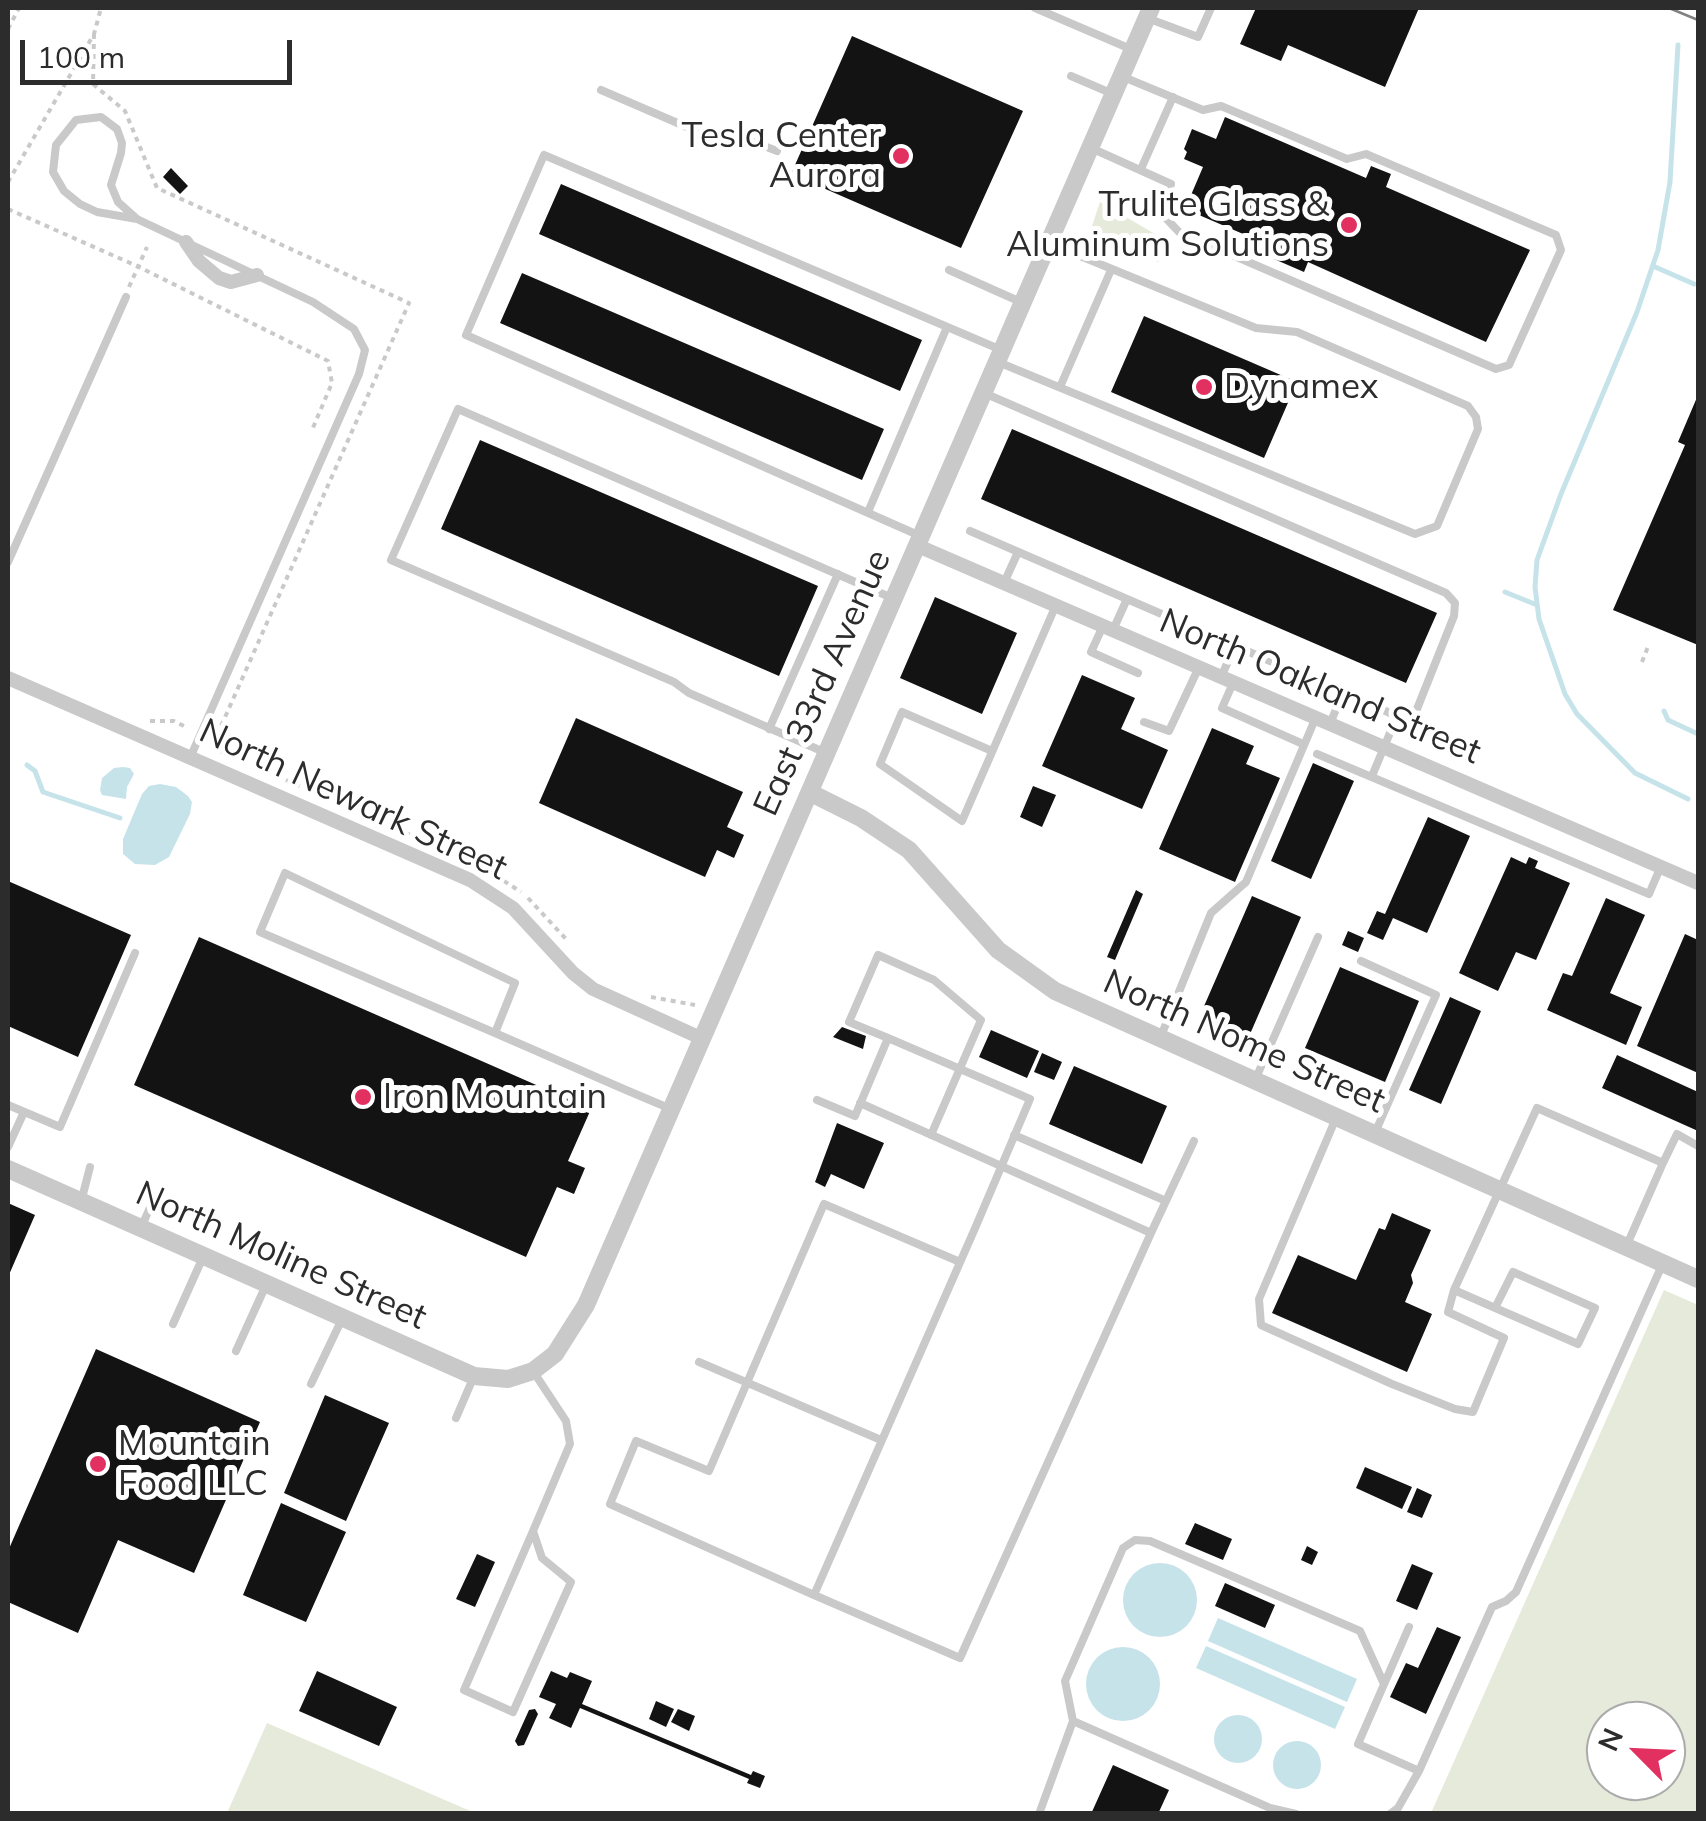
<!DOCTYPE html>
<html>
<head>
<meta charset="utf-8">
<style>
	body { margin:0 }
	#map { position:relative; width:1706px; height:1821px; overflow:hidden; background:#fff; font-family:Mulish,sans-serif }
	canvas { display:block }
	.frame { position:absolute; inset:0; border:10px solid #2c2c2c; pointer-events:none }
	.north { position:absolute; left:1586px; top:1701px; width:100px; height:100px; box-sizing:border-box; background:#fff; border:2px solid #ababab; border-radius:50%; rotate:294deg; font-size:28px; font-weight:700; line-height:40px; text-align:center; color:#2c2c2c }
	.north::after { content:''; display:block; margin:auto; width:35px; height:45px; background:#e23061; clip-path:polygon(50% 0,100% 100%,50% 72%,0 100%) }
	.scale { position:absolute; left:20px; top:40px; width:272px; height:45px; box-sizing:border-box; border:5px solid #2c2c2c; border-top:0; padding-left:12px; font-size:30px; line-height:35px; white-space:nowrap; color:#2c2c2c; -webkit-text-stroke:8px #fff; paint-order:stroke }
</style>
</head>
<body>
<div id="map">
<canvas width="1706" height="1821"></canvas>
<div class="frame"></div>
<div class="north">N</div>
<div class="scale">100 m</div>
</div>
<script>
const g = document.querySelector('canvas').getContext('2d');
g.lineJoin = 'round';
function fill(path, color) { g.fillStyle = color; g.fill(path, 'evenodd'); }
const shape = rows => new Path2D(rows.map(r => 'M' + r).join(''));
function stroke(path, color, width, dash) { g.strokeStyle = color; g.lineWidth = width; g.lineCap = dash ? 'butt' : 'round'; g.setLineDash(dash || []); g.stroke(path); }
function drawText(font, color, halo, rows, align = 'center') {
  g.font = font + ' Mulish,sans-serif'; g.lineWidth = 10; g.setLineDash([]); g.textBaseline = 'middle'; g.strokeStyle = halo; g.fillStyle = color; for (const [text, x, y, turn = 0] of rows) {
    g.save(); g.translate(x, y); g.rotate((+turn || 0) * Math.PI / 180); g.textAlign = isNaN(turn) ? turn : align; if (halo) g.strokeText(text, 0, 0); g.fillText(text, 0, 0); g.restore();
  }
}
fill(shape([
	[1100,202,1169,242,1158,262,1090,232],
	[1664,1290,1698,1305,1698,1813,1431,1813],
	[1606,1721,1666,1721,1666,1781,1606,1781],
	[267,1723,475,1813,227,1813]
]), '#e6eada');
fill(shape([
	[123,767,130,768,134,774,127,787,126,799,102,795,100,790,102,778,114,768],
	[160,784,176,787,188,796,192,802,190,814,169,857,155,865,135,864,123,854,123,839,142,794,149,786],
	'1123 1600a37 37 0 1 1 74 0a37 37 0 1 1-74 0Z',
	[1218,1618,1357,1679,1347,1702,1208,1641],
	[1206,1646,1345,1707,1335,1729,1196,1668],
	'1086 1684a37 37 0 1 1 74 0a37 37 0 1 1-74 0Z',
	'1214 1739a24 24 0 1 1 48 0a24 24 0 1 1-48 0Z',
	'1273 1765a24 24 0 1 1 48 0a24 24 0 1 1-48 0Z'
]), '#c6e3ea');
stroke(shape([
	[1678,45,1670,182,1658,250,1637,312,1561,494,1537,560,1535,587,1539,619,1565,694,1577,714,1635,773,1688,799],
	[1653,266,1694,284],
	[1505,592,1537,605],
	[1664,711,1668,720,1698,734],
	[27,765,35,771,43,792,120,818]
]), '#c6e3ea', 5);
fill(shape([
	[1256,8,1419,8,1385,87,1288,45,1281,61,1240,44],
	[852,36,1023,111,961,248,791,174],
	[1225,117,1366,178,1371,166,1391,174,1386,187,1530,250,1486,342,1308,262,1304,272,1274,259,1278,249,1185,209,1203,167,1184,159,1187,152,1184,149,1192,129,1216,139],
	[171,168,188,186,180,194,163,177],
	[561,184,922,340,900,391,539,234],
	[522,273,884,429,862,480,500,323],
	[1144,316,1297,382,1264,458,1111,392],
	[1698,395,1698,645,1613,610,1685,445,1678,442],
	[1012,429,1437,613,1406,683,981,499],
	[480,440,818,586,779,676,441,529],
	[935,597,1017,633,982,714,900,678],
	[1082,675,1135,698,1121,729,1168,750,1142,809,1042,766],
	[576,718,743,792,727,827,744,835,734,858,717,850,705,877,539,803],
	[1212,728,1254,746,1246,764,1280,778,1235,882,1159,849],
	[1313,763,1354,781,1311,879,1271,861],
	[1033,786,1056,795,1042,827,1020,817],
	[1428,817,1470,836,1427,933,1393,918,1383,940,1367,933,1377,911,1385,914],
	[1511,857,1526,864,1529,857,1538,861,1535,868,1570,883,1536,960,1516,952,1498,991,1459,973],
	[8,881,131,935,78,1057,8,1026],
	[1136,890,1143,894,1115,960,1107,957],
	[1252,896,1301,917,1247,1041,1198,1020],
	[1606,898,1645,915,1610,993,1642,1007,1626,1045,1547,1010,1563,973,1572,976],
	[1348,931,1364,938,1358,952,1342,945],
	[1685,934,1698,940,1698,1073,1637,1046],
	[199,937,591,1109,568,1161,585,1168,574,1194,557,1187,526,1257,134,1085],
	[1340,967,1419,1001,1385,1082,1305,1048],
	[1450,997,1481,1011,1441,1104,1409,1090],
	[842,1027,866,1036,863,1049,833,1037],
	[991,1030,1039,1051,1027,1078,979,1057],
	[1042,1053,1062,1062,1054,1080,1034,1072],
	[1617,1055,1698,1092,1698,1131,1602,1088],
	[1074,1066,1167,1106,1142,1164,1049,1124],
	[837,1123,884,1143,864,1189,831,1174,825,1187,815,1182],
	[8,1203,35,1215,8,1277],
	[1392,1213,1431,1230,1411,1275,1413,1283,1405,1302,1432,1314,1407,1372,1272,1313,1298,1255,1356,1280,1379,1228,1385,1230],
	[96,1349,260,1422,194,1573,118,1540,78,1633,8,1602,8,1551],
	[325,1395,389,1423,346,1521,284,1493],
	[1365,1467,1412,1487,1402,1509,1356,1488],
	[1417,1488,1432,1495,1422,1518,1407,1512],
	[281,1503,346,1532,306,1622,243,1595],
	[1195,1523,1232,1539,1223,1560,1185,1544],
	[1307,1546,1318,1552,1312,1565,1301,1560],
	[477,1554,495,1562,475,1607,456,1599],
	[1412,1564,1433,1573,1417,1610,1396,1601],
	[1225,1583,1275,1605,1265,1628,1215,1606],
	[1437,1627,1461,1637,1426,1714,1390,1697,1406,1663,1418,1668],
	[317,1671,397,1707,379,1746,299,1711],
	[551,1671,567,1678,570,1672,592,1681,582,1704,751,1775,753,1771,765,1776,760,1788,747,1783,749,1779,580,1708,571,1728,549,1718,556,1704,539,1697],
	[656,1701,674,1709,666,1727,649,1719],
	[535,1709,538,1714,524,1745,518,1746,515,1741,529,1710],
	[678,1709,695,1716,689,1731,671,1722],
	[1113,1765,1169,1790,1158,1814,1091,1814]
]), '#131313');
stroke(shape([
	[8,29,19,8],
	[94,34,93,84,125,111,157,188,409,303,218,733,217,746,223,753],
	[8,182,94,34,101,8],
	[8,209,137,266,328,361,332,383,312,430],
	[129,287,147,247],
	[1642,662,1649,644],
	[150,721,174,721,188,728],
	[286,780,465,859],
	[487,870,521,892],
	[528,898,566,939],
	[651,997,695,1005]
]), '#c9c9c9', 4, [5, 5]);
stroke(shape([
	[1035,8,1133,50],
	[1147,18,1198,37,1211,8],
	[1071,76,1113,94],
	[601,90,717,140,751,141,777,151],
	[1091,148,1171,184,1162,214,1179,232,1496,369,1509,365,1561,250,1556,235,1366,154,1347,159,1221,106,1203,110,1121,76],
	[1141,169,1173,97],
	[137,219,118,202,111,185,121,153,122,143,117,129,101,117,76,120,56,145,53,172,64,191,80,204,97,212,137,219,313,302,354,329,365,350,359,374,190,758],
	[949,270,1023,303],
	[998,362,1415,534,1437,526,1478,429,1476,417,1468,406,1297,332,1256,328,1051,244],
	[1060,387,1111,270],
	[984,393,1446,593,1455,603,1454,616,1417,709,1409,715,1397,716,1372,776],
	[868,512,947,327],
	[970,531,1397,716],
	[918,535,466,335,544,155,999,349],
	[8,562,126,297],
	[1004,583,1018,552],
	[1103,626,1091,652,1138,673],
	[1113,630,1127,599],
	[1221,677,1235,646],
	[1233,683,1222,708,1303,744],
	[1144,722,1169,731,1199,667],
	[1330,724,1343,692],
	[769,729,838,574],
	[992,751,902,712,880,764,962,821,1056,605],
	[824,752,689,693,674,682,391,560,458,409,892,598],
	[1317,754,1649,894,1661,866],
	[1361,961,1436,995,1374,1135],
	[495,1033,515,983,285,873,260,932,495,1033,626,1090,671,1109],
	[1161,1036,1211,913,1246,882,1316,717],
	[888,1038,1030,1099,976,1226,814,1595,610,1504,636,1441,709,1471,824,1204,960,1262],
	[1256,1078,1318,937],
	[817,1100,855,1116,888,1038,849,1022,878,955,934,980,981,1020,931,1135],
	[860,1103,1151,1233,1194,1141],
	[8,1105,60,1127,135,953],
	[1336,1118,1259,1299,1261,1325,1392,1384,1455,1409,1473,1412,1504,1338,1448,1312,1454,1290],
	[1014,1135,1166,1201],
	[8,1147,24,1112],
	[1663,1163,1677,1134,1698,1146],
	[81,1202,90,1167],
	[141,1228,155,1196],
	[1495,1308,1513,1272,1595,1308,1578,1344,1454,1290,1537,1108,1663,1163,1626,1247],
	[173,1324,203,1257],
	[236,1351,266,1285],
	[699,1362,881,1440],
	[311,1384,342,1319],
	[456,1418,474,1376],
	[533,1531,542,1558,571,1582,513,1712,464,1690,533,1531,570,1444,566,1421,533,1371],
	[814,1595,960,1658,1151,1233],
	[1409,1627,1358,1744,1419,1771,1492,1607,1506,1601,1516,1592,1663,1263],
	[1073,1721,1065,1681,1123,1548,1135,1540,1150,1541,1360,1631,1384,1684],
	[1039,1814,1073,1721,1270,1808,1296,1814],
	[1390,1814,1398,1808,1419,1771]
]), '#c9c9c9', 8);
stroke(shape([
	[186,242,199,261,219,278,231,282,257,275],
	[918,546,1698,883],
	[8,678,470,880,513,908,573,973,593,989,703,1039]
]), '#c9c9c9', 14);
stroke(shape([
	[811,793,861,818,909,850,998,950,1055,991,1698,1279],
	[8,1169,474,1376,508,1379,533,1371,555,1354,586,1305,1151,8]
]), '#c9c9c9', 18);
stroke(shape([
	[1669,8,1698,20]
]), '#818181', 2.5);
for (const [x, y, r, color] of [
	[901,156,10,"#e23061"],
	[1349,225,10,"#e23061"],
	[1204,387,10,"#e23061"],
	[363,1097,10,"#e23061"],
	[98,1464,10,"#e23061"]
]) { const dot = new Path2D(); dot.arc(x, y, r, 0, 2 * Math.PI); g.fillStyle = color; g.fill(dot); stroke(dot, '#fff', 4); }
drawText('35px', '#2c2c2c', '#fff', [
	["Tesla Center",881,136,"right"],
	["Aurora",881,176,"right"],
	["Trulite Glass &",1329,205,"right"],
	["Aluminum Solutions",1329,245,"right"],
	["Dynamex",1224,387],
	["Iron Mountain",383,1097],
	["Mountain",118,1444],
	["Food LLC",118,1484]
], 'left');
drawText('35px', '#2c2c2c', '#fff', [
	["East 33rd Avenue",823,683,-66],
	["North Oakland Street",1320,687,23],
	["North Newark Street",353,800,25],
	["North Nome Street",1244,1042,24],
	["North Moline Street",281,1256,24]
]);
</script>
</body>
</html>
